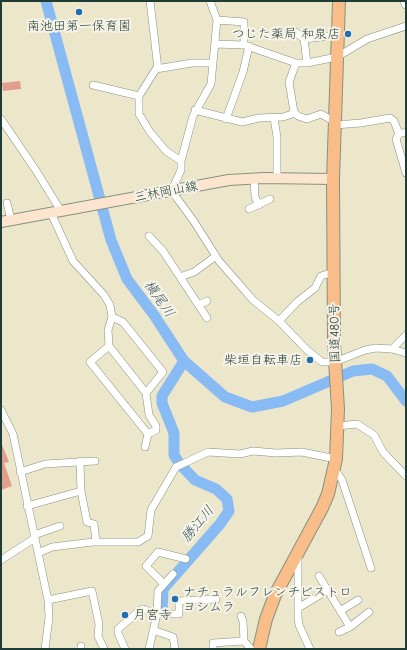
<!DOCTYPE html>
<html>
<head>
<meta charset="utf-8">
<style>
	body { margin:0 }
	#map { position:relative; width:407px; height:650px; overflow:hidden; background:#ece7cb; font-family:"Comic Neue",sans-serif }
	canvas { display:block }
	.frame { position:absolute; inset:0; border:2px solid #1f3d34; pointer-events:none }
</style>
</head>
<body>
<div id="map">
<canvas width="407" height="650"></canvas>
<div class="frame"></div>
</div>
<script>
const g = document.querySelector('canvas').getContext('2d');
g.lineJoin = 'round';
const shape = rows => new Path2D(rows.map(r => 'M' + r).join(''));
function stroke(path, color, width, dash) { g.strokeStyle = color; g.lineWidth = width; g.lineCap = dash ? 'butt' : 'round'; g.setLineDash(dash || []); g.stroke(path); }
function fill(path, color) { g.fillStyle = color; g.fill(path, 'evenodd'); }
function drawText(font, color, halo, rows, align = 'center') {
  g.font = font + ' "Comic Neue","Klee One",sans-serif'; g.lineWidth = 4; g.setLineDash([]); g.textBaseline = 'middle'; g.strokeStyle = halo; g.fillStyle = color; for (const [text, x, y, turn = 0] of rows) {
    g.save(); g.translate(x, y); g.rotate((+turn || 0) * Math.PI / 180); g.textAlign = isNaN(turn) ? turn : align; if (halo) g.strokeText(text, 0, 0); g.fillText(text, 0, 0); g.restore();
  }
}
stroke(shape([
	[46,1,111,240,127,279,154,315,184,361,225,397,252,407,283,401,353,371,372,369,387,376,406,401],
	[162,611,163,589,220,524,229,511,227,499,216,489,195,480,179,463,174,455,174,433,162,403,162,396,184,361]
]), '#88baf4', 11);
fill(shape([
	[20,81,21,89,3,91,2,83],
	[1,442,9,462,4,463,12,486,1,490]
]), '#e09e8d');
const minor = shape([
	[150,1,158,69],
	[210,1,217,20,211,84,193,116,181,161,181,170,172,190,176,197,193,220,219,261,233,277,253,300,279,321,307,350,322,362,335,362,365,350,376,348,392,349,406,353],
	[217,20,244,22,244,45],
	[294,31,304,39,307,63],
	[304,39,338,35],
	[215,44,244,45,296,63,307,63,337,57,367,39,406,26],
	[296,63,289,82,294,112,298,116,307,119,321,114,335,122],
	[93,85,139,96],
	[195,110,242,122,259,118,283,117,295,113],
	[274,118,277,137,277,178],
	[1,119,35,169,61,211],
	[226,119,243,72,249,46],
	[335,125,361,123,390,118,394,121,399,134],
	[406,132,399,134,396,139,406,173],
	[181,161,166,151,150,132,139,114,139,96,156,69,192,63,212,63],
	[254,178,255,197,259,205],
	[7,203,11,220],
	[249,209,270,199],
	[51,213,73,261,104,295,110,305,112,317,108,330,109,346,146,393],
	[149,236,163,251,207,318],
	[180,277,194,272,216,256],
	[199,305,207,301],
	[112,317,123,322,163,372,146,393,149,415,156,426,156,430,148,434,145,447],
	[279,321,297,302,315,288,321,276,334,272],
	[109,346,90,362,148,434],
	[392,349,406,335],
	[1,410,13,434,48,600,49,617,45,649],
	[338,426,357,424,374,435,383,452,406,476],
	[80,461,81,491,87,522,94,524,96,542],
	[20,472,45,464,95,461],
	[334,472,338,474,342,480,371,568],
	[27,506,81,491],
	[34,535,60,526],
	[38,553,52,547,93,542,138,542,148,536,151,510,176,467,208,452,240,454,253,451,276,453,302,452,336,459],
	[298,555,298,617,299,625,310,649],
	[1,560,35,538],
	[319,576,350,627],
	[164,584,146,566,158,552,186,559],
	[48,600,92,591,99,624,98,636,104,649],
	[298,608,328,590],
	[340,611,358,600],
	[241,616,243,621,244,641,251,649],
	[153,630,173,637,175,649],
	[339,632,350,627,369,612],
	[81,646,81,649],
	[125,649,118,633,118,629,139,611,143,609,157,614,179,614,179,601,216,599],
	[149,649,157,614,158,591,173,574],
	[213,649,213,643,244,641]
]);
const tertiary = shape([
	[405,1,406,4]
]);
const secondary = shape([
	[1,222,229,180,264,178,333,179]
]);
const trunk = shape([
	[259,649,266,619,275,595,322,508,328,494,336,459,338,409,334,344,333,179,339,1]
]);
stroke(minor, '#869280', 8);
stroke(tertiary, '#869280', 10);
stroke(secondary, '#869280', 12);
stroke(trunk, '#869280', 14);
stroke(minor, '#fff', 7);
stroke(tertiary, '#fff', 9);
stroke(secondary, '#fce5cf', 10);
stroke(trunk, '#f8bd88', 12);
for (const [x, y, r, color] of [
	[79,12,4,"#1f6fb2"],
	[348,34,4,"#1f6fb2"],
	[310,360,4,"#1f6fb2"],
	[175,599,4,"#1f6fb2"],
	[125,615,4,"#1f6fb2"]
]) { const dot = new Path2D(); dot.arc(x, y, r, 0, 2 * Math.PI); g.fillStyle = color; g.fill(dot); stroke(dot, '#f7f3e8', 1.5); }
drawText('13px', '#1f3d34', '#f7f3e8', [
	["南池田第一保育園",79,26,"center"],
	["つじた薬局 和泉店",340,34],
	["柴垣自転車店",302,360],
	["ナチュラルフレンチビストロ",183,592,"left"],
	["ヨシムラ",183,607,"left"],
	["月宮寺",133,615,"left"]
], 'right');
drawText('13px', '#1f3d34', '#f7f3e8', [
	["三林岡山線",166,192,-11],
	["国道480号",335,333,-91]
]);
drawText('italic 14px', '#395c64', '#f7f3e8', [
	["槇尾川",159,299,55],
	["勝江川",198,524,-50]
]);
</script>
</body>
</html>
